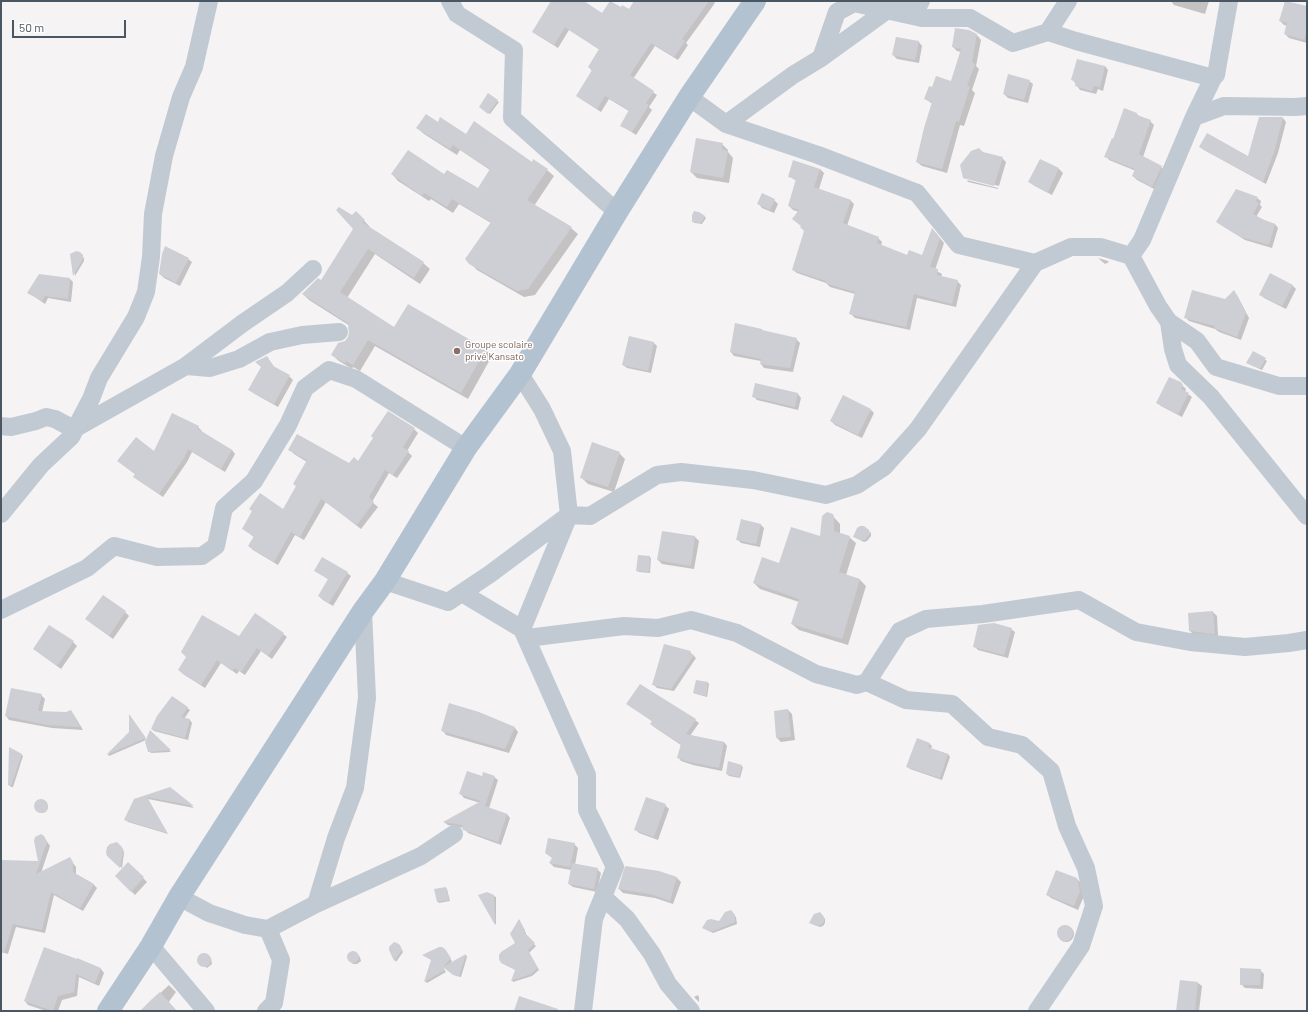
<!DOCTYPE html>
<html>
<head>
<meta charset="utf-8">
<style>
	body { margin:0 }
	#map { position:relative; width:1308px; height:1012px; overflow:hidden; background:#f5f3f3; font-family:Barlow,sans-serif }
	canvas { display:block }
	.frame { position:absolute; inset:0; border:2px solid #4a5661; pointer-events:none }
	.scale { position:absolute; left:12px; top:20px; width:114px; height:18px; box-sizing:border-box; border:2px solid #4a5661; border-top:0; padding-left:5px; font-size:12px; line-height:14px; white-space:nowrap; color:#4a5661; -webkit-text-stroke:3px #fff; paint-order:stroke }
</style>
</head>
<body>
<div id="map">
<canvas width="1308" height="1012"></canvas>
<div class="frame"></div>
<div class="scale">50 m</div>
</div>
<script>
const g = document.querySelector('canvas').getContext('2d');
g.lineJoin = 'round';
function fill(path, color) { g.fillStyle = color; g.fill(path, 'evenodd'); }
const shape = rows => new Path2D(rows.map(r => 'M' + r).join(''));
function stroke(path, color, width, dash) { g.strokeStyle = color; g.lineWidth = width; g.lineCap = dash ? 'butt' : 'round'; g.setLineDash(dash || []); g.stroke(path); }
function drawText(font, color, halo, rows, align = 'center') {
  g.font = font + ' Barlow,sans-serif'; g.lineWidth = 3; g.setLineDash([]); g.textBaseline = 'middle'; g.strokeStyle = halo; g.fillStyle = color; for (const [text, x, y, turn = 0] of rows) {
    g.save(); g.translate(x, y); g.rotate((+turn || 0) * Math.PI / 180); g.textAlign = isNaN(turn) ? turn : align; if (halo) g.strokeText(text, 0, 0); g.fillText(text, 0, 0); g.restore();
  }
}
fill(shape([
	[567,1,582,1,603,14,621,9,629,10,635,1,713,1,715,3,686,43,688,45,678,60,655,46,633,79,657,95,649,107,652,110,636,135,621,125,629,111,609,99,601,112,581,99,577,96,592,71,589,67,600,50,569,30,558,48,537,35,533,31],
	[1171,1,1209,1,1205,14,1174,5],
	[1307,8,1307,43,1289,38,1285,34,1288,26,1284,25,1280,21],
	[977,35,981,40,976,66,979,69,972,90,975,93,964,126,960,125,947,173,922,166,917,162,933,104,925,99,933,88,951,82,961,52,957,51,953,47],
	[919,42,922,46,919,63,897,59,893,55],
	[1105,66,1108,70,1103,91,1098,89,1096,94,1080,90,1073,80],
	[1029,81,1033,84,1028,103,1008,98,1004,94],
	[497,101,499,102,490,114,482,108],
	[1137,114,1141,118,1150,121,1154,125,1143,157,1161,167,1165,170,1156,190,1137,180,1133,176,1136,171,1109,160,1106,156],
	[1283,118,1286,122,1278,153,1266,184,1204,150,1200,147,1249,157],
	[438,123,532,163,547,170,554,176,534,206,571,228,578,234,535,295,524,297,477,270,470,263,491,223,459,204,453,213,431,199,429,201,398,181,392,174,445,176,478,190,490,170,460,150,457,155,424,134,417,128],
	[722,144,728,150,728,152,733,158,729,183,697,178,691,172],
	[983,153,1002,158,1006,162,999,186,966,178,966,179,964,178],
	[1040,160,1059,169,1063,173,1052,195,1033,185,1029,181],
	[820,169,824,173,819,189,850,200,854,204,847,226,878,238,882,242,881,246,907,256,923,256,936,233,944,243,935,270,942,274,941,277,957,281,961,285,956,307,917,298,910,330,855,318,851,314,855,294,830,287,826,283,797,273,793,270,805,231,799,212,793,210,789,206,797,181,790,177],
	[967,180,998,188,998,189,968,182],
	[1257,198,1261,201,1260,205,1262,207,1256,217,1275,224,1278,228,1272,248,1245,240,1221,225,1217,222],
	[774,200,778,204,774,213,762,208,759,204],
	[356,212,370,227,369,228,423,263,430,269,420,284,375,254,347,298,395,329,408,306,486,350,492,356,468,399,375,346,360,371,353,367,352,369,339,361,332,355,349,337,350,326,309,300,303,294,321,281,355,229,352,216],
	[704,216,706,218,702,224,695,223,693,222],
	[79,253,84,258,84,261,75,276,72,255],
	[1098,258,1108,261,1109,262,1105,264],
	[188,259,192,262,180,286,164,278,160,274],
	[70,279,73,282,71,302,48,298,45,304,29,293],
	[1292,285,1296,289,1286,309,1264,298,1260,294],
	[1234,291,1237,295,1249,318,1241,340,1219,332,1215,329,1189,321,1185,317,1226,300],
	[762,329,763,331,796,339,800,343,793,372,764,368,761,364,761,361,734,356,731,352],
	[630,338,654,343,657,346,651,373,627,368,623,365],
	[1253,353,1267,361,1262,370,1249,364],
	[267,357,275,368,289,376,293,380,278,407,253,393,250,389],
	[1180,383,1186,389,1185,392,1192,397,1182,417,1161,406,1157,403],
	[798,394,801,398,798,410,757,400,753,396],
	[871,410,874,413,862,438,835,425,831,421],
	[198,427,202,431,201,432,232,450,235,454,225,472,192,452,187,462,163,497,138,480,136,475,118,461,154,452],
	[414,429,418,433,407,451,412,456,397,478,389,473,372,502,378,507,361,529,326,502,304,540,295,535,278,565,253,550,249,546,254,537,243,529,283,511,297,486,307,462,294,454,290,450,349,465,359,462],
	[619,453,625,459,614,492,588,484,582,478],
	[830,513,840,524,840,534,849,537,856,543,846,575,860,580,866,586,848,645,799,630,792,624,799,602,760,589,754,583,821,537,823,516,824,514],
	[760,524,764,528,760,547,741,543,737,539],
	[863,527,871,533,871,536,867,541,864,542,854,537],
	[663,532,695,537,699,541,694,569,662,564,658,560],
	[649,557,651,558,650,573,639,572,637,571],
	[316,570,347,573,351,576,333,606,323,600,319,596,329,580],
	[125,612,129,616,113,639,86,619],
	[1213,612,1217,616,1218,637,1194,635,1190,631],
	[1011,629,1015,632,1008,658,978,650,974,646],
	[283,634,287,637,272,659,261,651,245,675,239,671,237,674,221,663,205,688,183,674,179,670,240,637],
	[73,642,77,646,61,669,34,649],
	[664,646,690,652,696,658,674,691,657,688,654,685],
	[708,683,709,684,707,697,696,694,694,693],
	[41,695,45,699,42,712,67,713,71,711,74,715,83,730,52,728,9,720,6,716],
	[172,697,190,710,184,719,190,720,192,723,188,740,154,731,152,729],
	[628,704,695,720,699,723,690,736,724,742,727,746,722,771,693,765,681,761,678,757,681,745,654,727,651,724,653,722],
	[788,710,792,714,795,740,781,742,777,738],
	[479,713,515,728,518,732,509,753,446,735,443,731],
	[130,716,146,740,109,756,108,755,130,732],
	[152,733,171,752,151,753,149,751],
	[929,743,932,746,931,749,948,754,950,757,942,780,910,769,907,766],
	[21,754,23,756,13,787,11,787,9,785],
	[741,766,743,767,740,778,729,776,727,774],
	[494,777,498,780,489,808,507,814,510,818,501,845,468,833,464,828,448,825,444,822,480,803,464,798,461,794],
	[170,788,194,808,148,799,168,834,128,822,126,820,134,800],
	'36 807a6 6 0 1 1 12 0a6 6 0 1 1-12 0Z',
	[665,805,669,809,658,840,639,833,635,829],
	[44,837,50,846,41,873,70,859,76,867,76,875,93,884,97,888,83,911,54,895,45,933,16,927,8,954,1,952,1,861,39,862],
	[116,843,123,849,124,853,122,868,108,856],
	[574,844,578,848,575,865,597,869,601,873,597,892,573,887,569,884,571,870,554,867,550,863],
	[128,863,147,882,135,895,116,876],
	[659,872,677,878,681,882,673,904,655,898,623,893,619,889],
	[1077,879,1081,883,1084,896,1078,910,1051,898,1047,895],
	[446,888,447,889,450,901,439,903,438,902],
	[479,895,494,896,496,897,496,925],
	[731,911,736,917,737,924,713,933,703,928,719,923],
	[822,915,825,919,825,923,823,926,820,927,812,924],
	[520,922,526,933,526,936,536,946,529,953,539,970,532,976,513,982,512,980,516,970,516,943],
	'1058 934a8 8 0 1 1 16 0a8 8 0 1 1-16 0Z',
	[399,945,403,952,396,962,390,950],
	[444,950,452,961,449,965,466,955,467,957,461,977,456,976,442,966,446,972,427,983,425,981,432,960],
	[351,952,355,952,360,957,361,961,357,964,353,964,348,959,348,956],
	[204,954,211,958,212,964,207,968,200,962,199,958],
	[78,959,101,969,104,973,99,986,79,977,77,996,62,1000,58,1011,46,1011,28,1005,25,1001],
	[1260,970,1264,974,1263,989,1245,988,1241,984],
	[1198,983,1202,986,1199,1011,1178,1011],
	[169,985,176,992,168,1003,176,1011,141,1011],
	[698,995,699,997,699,1002,694,997]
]), '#0003');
fill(shape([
	[551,1,584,1,602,13,610,1,621,7,622,5,629,9,634,1,709,1,682,39,685,41,674,57,651,43,630,75,654,91,646,103,649,105,632,132,620,126,629,110,605,96,597,109,576,96,592,70,588,67,599,49,565,27,554,45,532,32],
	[1285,1,1307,6,1307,29,1304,40,1284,34,1287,23,1279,21],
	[955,28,969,30,977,34,972,62,975,64,967,86,970,87,959,122,956,121,942,169,916,162,924,128,932,102,924,99,929,86,932,87,936,76,951,81,961,49,952,47],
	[896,37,919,41,915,60,892,55],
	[1077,59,1105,66,1100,87,1094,86,1092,91,1075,86,1076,82,1071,80],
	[1008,74,1030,80,1024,100,1003,94],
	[488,93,498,100,488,114,479,107],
	[1124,108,1137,113,1137,115,1151,120,1139,154,1162,166,1152,187,1132,176,1135,169,1104,157,1112,138,1113,139],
	[426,114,438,122,440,117,466,134,474,121,532,162,533,159,548,169,527,200,572,227,528,289,517,291,469,264,465,259,491,222,452,199,447,207,424,193,422,196,391,174,408,150,444,174,447,170,478,188,490,169,453,145,450,149,416,128],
	[1259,117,1283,117,1275,149,1263,182,1199,147,1207,133,1248,156],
	[696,138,723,143,722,149,728,151,723,178,690,172],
	[979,148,983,152,1003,157,994,186,963,178,960,165,971,151],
	[1040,159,1059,168,1048,192,1028,182],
	[793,160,820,169,814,187,851,200,843,223,879,237,877,243,907,255,909,250,922,255,932,228,940,238,930,267,938,269,937,275,958,280,952,304,914,294,906,327,849,314,855,292,825,283,826,281,792,270,804,231,800,227,801,226,792,219,799,210,788,206,796,179,788,177],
	[1236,189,1258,197,1256,201,1259,203,1253,214,1264,220,1275,224,1269,245,1241,237,1216,222],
	[762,193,775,199,770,210,757,204],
	[339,207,352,215,356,211,365,220,362,222,424,262,414,278,368,249,340,292,394,327,408,304,486,349,461,393,368,340,353,365,346,361,345,363,331,355,338,343,345,341,348,337,349,332,348,327,349,324,302,294,318,278,321,280,353,229,336,210],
	[694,211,699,212,705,216,701,223,692,222,692,215],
	[165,246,189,258,176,283,159,274,162,254],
	[76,251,80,252,83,255,83,259,73,276,70,254],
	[1270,273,1293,285,1282,306,1259,295],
	[39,274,70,278,68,299,45,296,42,301,27,293],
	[1192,290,1225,299,1234,290,1246,313,1237,337,1214,328,1215,326,1184,318],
	[735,323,762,329,762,330,797,338,790,368,760,364,761,359,730,352],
	[629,336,654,342,648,371,622,365],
	[1253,351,1266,358,1260,369,1246,363],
	[267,356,273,366,290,375,274,404,248,390,261,367,255,362],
	[1169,377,1181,382,1183,385,1181,389,1189,393,1178,414,1156,403],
	[755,383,798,393,795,407,752,397],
	[843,395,871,409,858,435,830,421],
	[388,411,415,428,403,447,409,451,393,475,385,470,369,497,374,502,357,525,321,499,300,537,291,532,274,562,248,546,254,536,242,529,252,511,249,509,260,493,283,509,296,486,293,484,307,460,288,450,297,434,349,463,354,457,358,461,373,438,371,436],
	[172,413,199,426,198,429,232,450,221,469,188,449,184,458,159,494,133,477,135,474,117,461,136,437,154,451],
	[592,442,620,452,608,487,580,478],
	[827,512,833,514,834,517,834,531,850,536,839,572,860,579,842,639,791,624,799,599,753,583,762,557,779,563,791,527,820,536,822,516],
	[741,519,761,524,756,544,736,540],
	[860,526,864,526,869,530,870,534,865,540,861,540,853,537,857,528],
	[662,531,695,536,691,566,657,560],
	[638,555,650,556,649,572,636,571],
	[322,557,348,572,329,603,318,596,328,579,314,571],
	[103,595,126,611,109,636,85,619],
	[1213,611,1215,634,1189,631,1188,613],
	[255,613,284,633,268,656,257,648,241,672,235,668,232,671,217,660,201,685,178,670,186,657,181,652,202,615,239,636],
	[994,623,1012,628,1004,655,973,647,978,625],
	[49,625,74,641,57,666,33,649],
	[664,644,691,651,689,653,694,655,671,689,652,685],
	[696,680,708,682,706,696,693,693],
	[640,684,696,719,686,734,724,742,719,768,689,762,677,758,681,744,650,724,652,721,626,704],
	[11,688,42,694,38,711,66,712,71,710,80,727,47,725,5,716],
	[172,696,188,707,181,717,190,719,185,738,151,729,157,716],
	[449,703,479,712,515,727,505,749,441,731],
	[788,709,791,737,776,738,774,711],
	[129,714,146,738,106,755,129,732],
	[150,730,171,750,148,752,145,742],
	[917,738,930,743,928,747,948,754,940,778,906,767],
	[9,747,22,754,11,786,8,785],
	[728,761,742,765,739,777,726,774],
	[467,771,482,776,483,772,495,776,485,806,507,814,498,842,463,830,462,825,443,822,481,801,459,794],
	[170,787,194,806,147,797,167,833,124,820,134,799],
	[646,797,666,804,654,837,634,830],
	'34 806a7 7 0 1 1 14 0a7 7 0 1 1-14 0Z',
	[41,834,44,836,47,842,36,874,70,857,73,862,73,872,94,884,80,908,51,892,42,930,13,924,4,953,1,952,1,860,38,861,34,841,35,837],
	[548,838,575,843,570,867,549,863,552,858,545,853],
	[117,842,122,847,123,851,120,868,107,856,106,852,107,847,110,844],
	[128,862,144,877,131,892,115,876],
	[572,863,598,868,594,889,568,884],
	[625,866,659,871,677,877,670,901,650,894,618,889],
	[1056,870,1077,878,1080,891,1074,906,1046,895],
	[446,887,449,900,437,902,434,889],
	[487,892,494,895,495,925,478,895],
	[731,910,735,915,735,922,711,932,702,928,707,920,711,919,719,921,725,912],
	[820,912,824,917,824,921,822,924,817,926,809,923,814,914],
	[519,919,525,930,525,933,535,943,528,950,538,968,531,974,511,981,515,970,501,963,499,959,499,955,501,952,515,943,510,934],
	'1057 933a8 8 0 1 1 16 0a8 8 0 1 1-16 0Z',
	[394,942,397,943,400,945,402,950,394,961,389,950,389,947],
	[44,947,77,959,77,958,101,968,95,983,76,974,74,992,58,996,53,1011,24,1001],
	[439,947,442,947,445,949,451,958,443,967,466,954,459,976,453,975,443,967,445,970,424,982,431,960,422,955],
	'347 957a6 6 0 1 1 12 0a6 6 0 1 1-12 0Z',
	'197 960a7 7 0 1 1 14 0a7 7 0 1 1-14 0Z',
	[1240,968,1261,969,1260,985,1240,985],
	[1180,980,1198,982,1195,1011,1176,1011],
	[160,992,177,1011,140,1011,152,999],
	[519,996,558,1009,557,1011,514,1011]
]), '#cdcfd5');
stroke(shape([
	[450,1,457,14,514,50,512,118,617,212],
	[1048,32,1068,1],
	[821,58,886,11,918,6,921,1],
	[689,97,726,124,818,155,917,193,959,245,1035,263,1071,247,1101,247,1131,256,1158,306,1169,322,1173,349,1178,365,1211,397,1307,516],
	[1194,117,1213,78,1216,75,1229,1],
	[726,124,793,75,821,58,837,12,854,3,922,18,970,18,1013,43,1048,32,1076,41,1213,78],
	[1131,256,1142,240,1194,117,1224,106,1295,107,1307,106],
	[1169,322,1197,341,1216,367,1279,386,1307,386],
	[186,366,210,368,239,359,270,342,302,335,339,332],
	[520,374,542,409,562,451,569,515,522,629,587,775,587,810,615,867,594,919,583,1011],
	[1,426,11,427,36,421,46,417,55,419,68,426,76,428,186,366,243,323,287,293,313,269],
	[1,514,41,465,71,437,91,399,99,378,136,317,146,292,151,257,153,214,164,156,181,97,194,67,209,1],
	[385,581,448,602,490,574,569,515,590,516,657,475,681,472,753,480,826,495,857,485,884,467,918,429,1035,263],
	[462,593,522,629],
	[1,610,87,568,114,546,157,557,202,556,216,546,224,508,254,481,288,425,305,388,329,370,356,379,466,448],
	[527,638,624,626,658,628,691,620,737,633,816,674,857,685,867,682,906,700,952,704,988,737,1022,745,1051,771,1067,826,1086,868,1094,906,1081,946,1037,1011],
	[867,682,900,631,926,619,983,614,1079,600,1136,632,1190,642,1245,647,1289,643,1307,640],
	[179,897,209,913,245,925,268,929],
	[603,897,627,919,652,954,668,984,691,1011],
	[316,904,421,856,454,834],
	[151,946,206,1011],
	[266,1011,274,1003,281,960,268,929,316,904,336,838,355,788,367,698,363,611]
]), '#c1cad2', 18);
stroke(shape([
	[108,1011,151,946,179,897,363,611,385,581,466,448,520,374,617,212,689,97,755,1]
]), '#b3c2d1', 22);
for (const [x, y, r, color] of [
	[457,351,4,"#8d6e63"]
]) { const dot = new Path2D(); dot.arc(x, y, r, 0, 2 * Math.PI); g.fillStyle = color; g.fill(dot); stroke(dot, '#fff', 1.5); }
drawText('10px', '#785e54', '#fff', [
	["Groupe scolaire",465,345],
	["privé Kansato",465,357]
], 'left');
</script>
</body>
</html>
